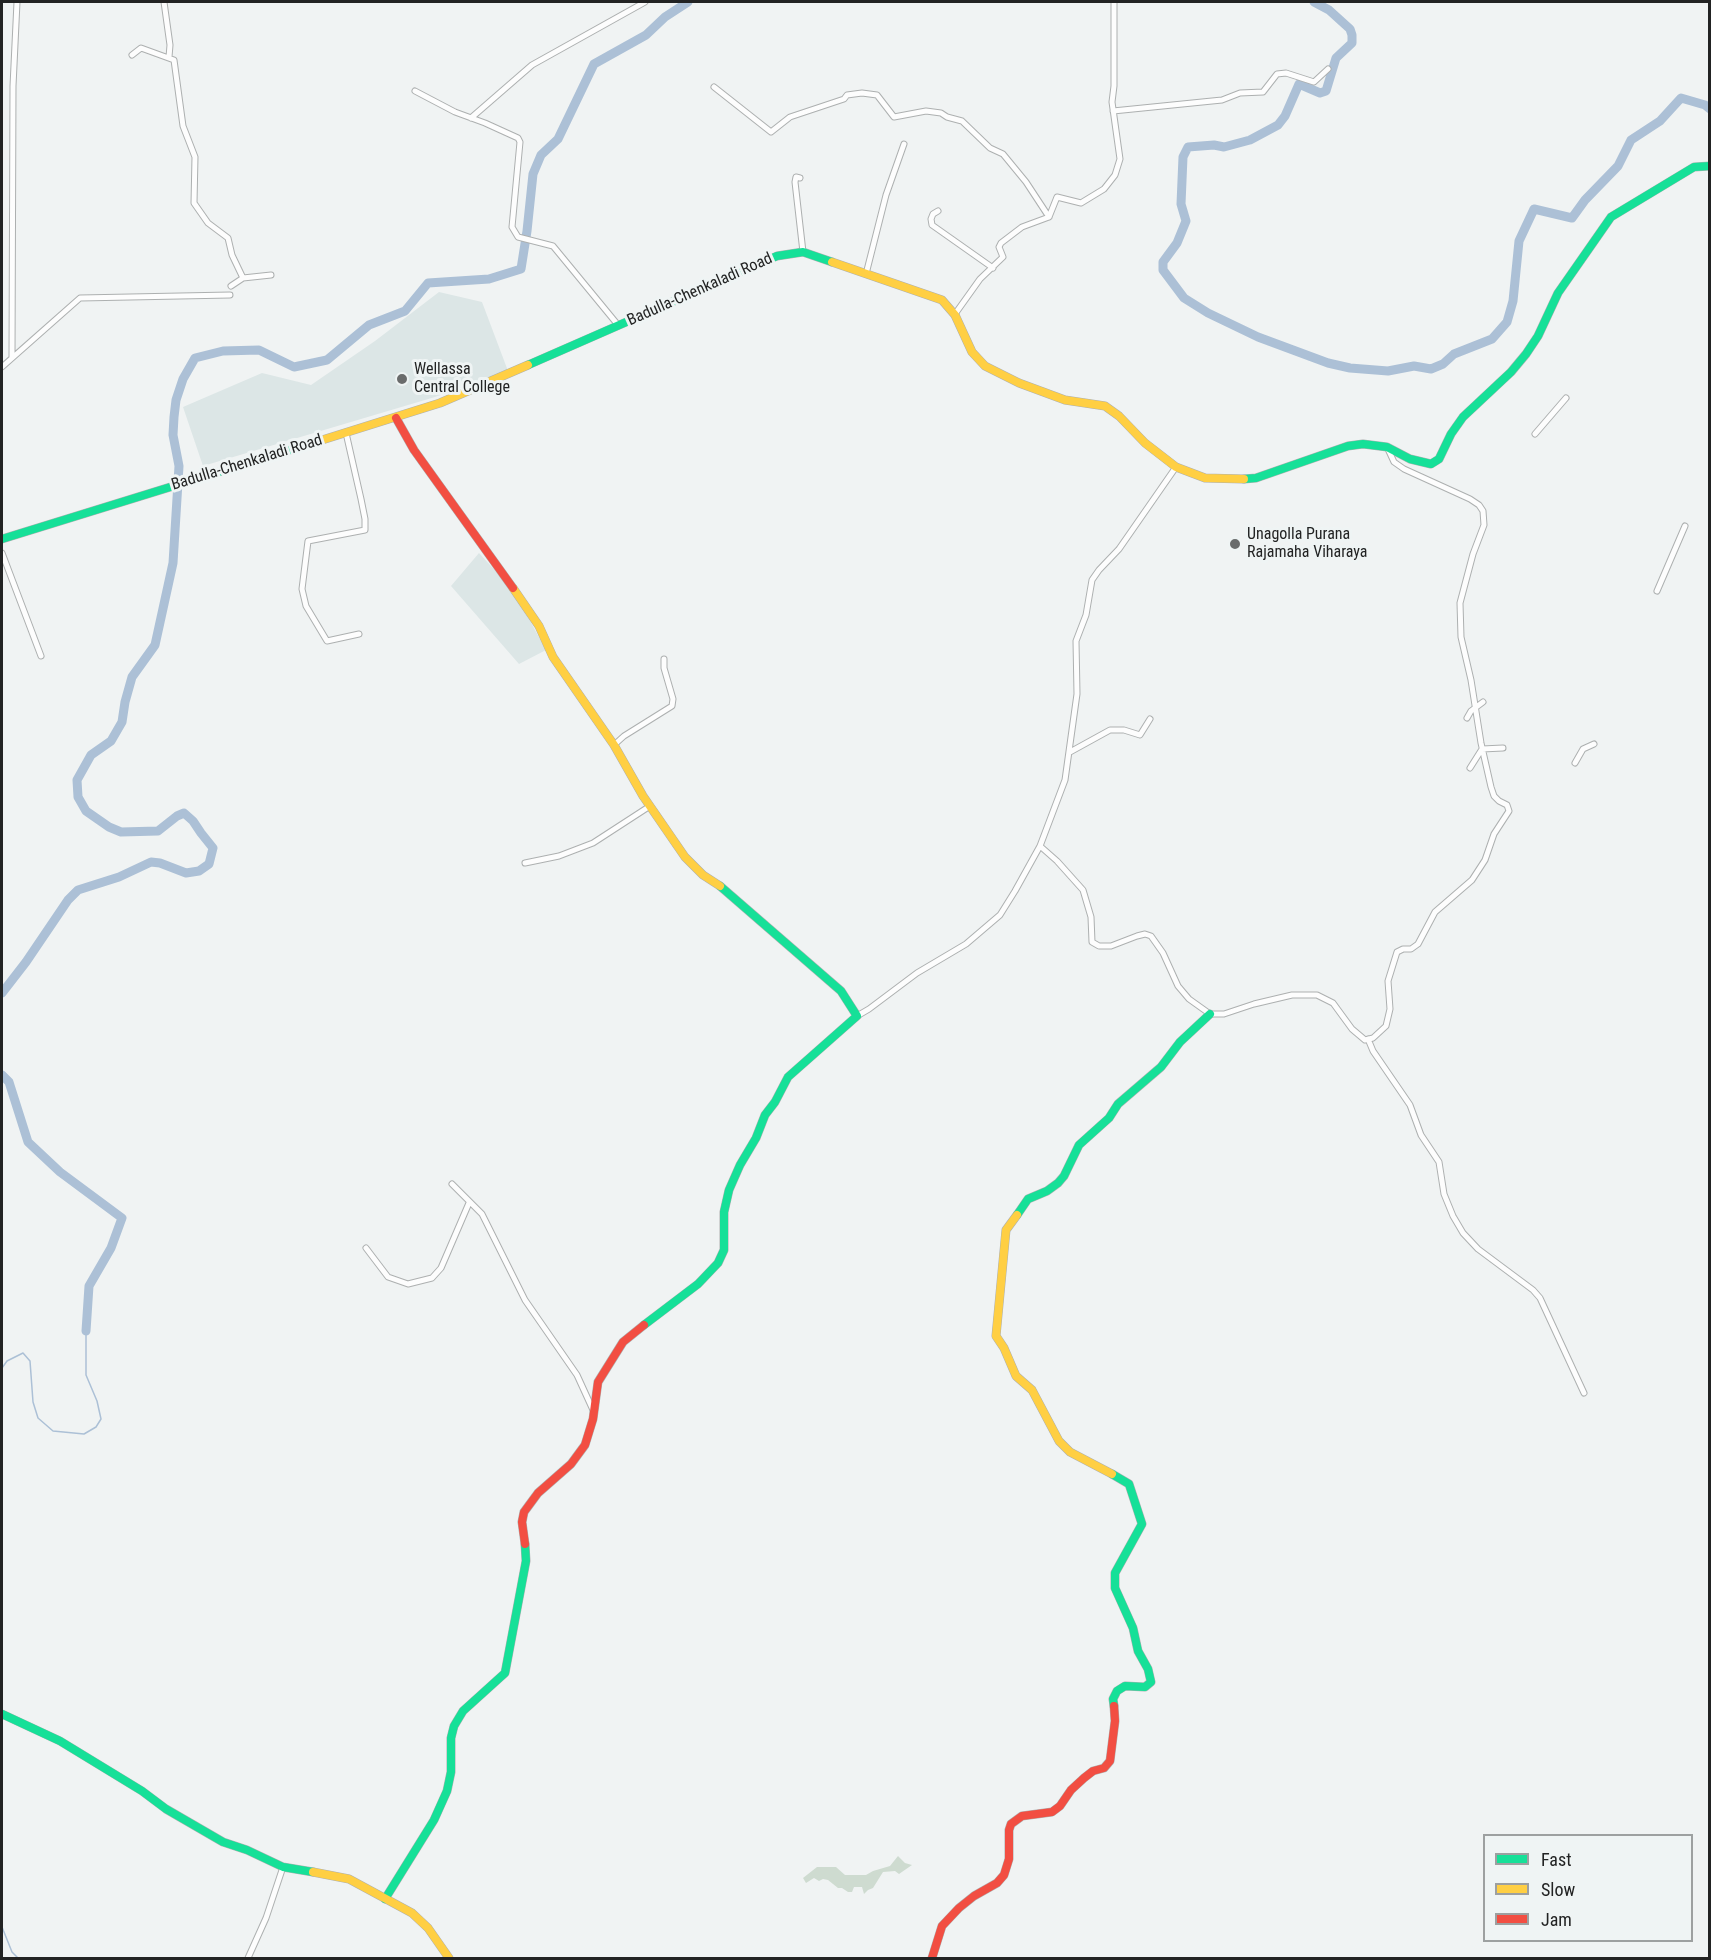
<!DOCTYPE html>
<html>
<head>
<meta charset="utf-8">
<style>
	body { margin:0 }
	#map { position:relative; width:1711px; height:1960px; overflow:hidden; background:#f0f3f3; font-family:"Roboto Condensed",sans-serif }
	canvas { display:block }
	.frame { position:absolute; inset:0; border:3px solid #222323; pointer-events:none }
	.legend { position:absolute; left:1483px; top:1834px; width:210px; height:108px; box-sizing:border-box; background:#eff4f4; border:2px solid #9da0a0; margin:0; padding:8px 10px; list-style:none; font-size:18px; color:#222323 }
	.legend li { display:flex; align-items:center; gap:12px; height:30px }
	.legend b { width:30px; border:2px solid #9da0a0 }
</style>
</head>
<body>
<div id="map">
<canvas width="1711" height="1960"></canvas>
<div class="frame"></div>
<ul class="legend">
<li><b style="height:8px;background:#16e098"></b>Fast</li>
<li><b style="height:8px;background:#ffcf43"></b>Slow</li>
<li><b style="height:8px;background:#f24e42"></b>Jam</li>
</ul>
</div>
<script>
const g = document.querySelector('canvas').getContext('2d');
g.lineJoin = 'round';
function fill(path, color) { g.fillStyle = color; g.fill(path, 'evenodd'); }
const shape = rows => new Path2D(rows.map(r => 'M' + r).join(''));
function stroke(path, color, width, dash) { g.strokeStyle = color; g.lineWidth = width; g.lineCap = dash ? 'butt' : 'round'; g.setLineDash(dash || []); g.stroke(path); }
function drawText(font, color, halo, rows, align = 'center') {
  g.font = font + ' "Roboto Condensed",sans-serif'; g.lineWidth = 6; g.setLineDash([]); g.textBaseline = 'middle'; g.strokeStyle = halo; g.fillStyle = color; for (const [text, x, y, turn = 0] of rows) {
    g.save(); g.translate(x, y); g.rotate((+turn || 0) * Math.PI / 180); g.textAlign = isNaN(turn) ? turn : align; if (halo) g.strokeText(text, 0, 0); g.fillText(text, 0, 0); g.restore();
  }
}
fill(shape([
	[439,292,482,302,508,371,435,397,203,466,183,407,262,373,311,385,375,341],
	[479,553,513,590,546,650,519,664,451,586]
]), '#dce6e6');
fill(shape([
	[898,1856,905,1863,912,1865,899,1874,895,1871,883,1872,873,1888,868,1890,864,1894,862,1887,854,1887,852,1892,848,1892,842,1888,838,1888,828,1880,823,1879,819,1881,814,1878,806,1883,803,1878,817,1867,836,1867,845,1875,866,1875,873,1871,890,1866]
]), '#cedbd0');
stroke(shape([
	[2,1368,7,1361,23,1353,30,1361,33,1402,38,1418,53,1431,84,1434,96,1427,101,1419,97,1401,86,1375,86,1331],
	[2,1927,12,1952,18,1958]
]), '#acc0d6', 1.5);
stroke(shape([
	[1314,2,1329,10,1350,29,1352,35,1352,43,1336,58,1326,91,1320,93,1299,84,1285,116,1278,125,1250,140,1224,147,1214,145,1188,147,1183,157,1181,204,1186,221,1177,243,1163,262,1163,270,1184,298,1208,313,1258,337,1328,363,1350,368,1388,371,1414,366,1431,369,1443,364,1454,354,1492,339,1507,322,1513,301,1519,241,1534,209,1572,218,1585,200,1618,166,1631,140,1660,121,1681,98,1705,105,1710,109],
	[2,993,26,962,68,900,78,890,119,877,151,862,160,863,186,873,199,871,209,864,213,848,201,833,193,821,184,813,177,816,158,831,121,832,109,827,86,811,78,797,77,780,91,755,111,741,122,722,125,702,132,677,155,645,173,563,179,466,173,435,174,417,176,400,183,379,195,358,223,351,259,350,294,367,327,360,369,325,405,311,428,283,489,279,521,269,527,231,533,174,541,155,558,139,594,64,646,35,665,17,688,2],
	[2,1075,9,1082,28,1142,60,1172,122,1218,111,1248,89,1286,86,1331]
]), '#acc0d6', 9);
const street = shape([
	[164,2,170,45,169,57],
	[132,55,141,48,174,60,183,126,195,157,194,203,208,223,228,238,232,255,243,278,231,286],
	[714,87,771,132,790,117,844,99,847,95,862,93,877,95,894,117,926,111,941,113,947,117,962,121,990,148,1003,154,1026,182,1049,217],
	[415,91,455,112,485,123,518,138,520,142,512,227,518,237,553,246,618,325],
	[1113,111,1222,100,1240,93,1263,92,1277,74,1286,73,1314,82,1328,69],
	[471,118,532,65,645,2],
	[800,178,796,177,795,182,803,252],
	[938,211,933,214,931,219,932,225,993,268],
	[866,274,886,195,904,144],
	[243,278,271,275],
	[955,314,980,279,1003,257,999,247,1001,243,1022,227,1049,217,1057,197,1081,203,1104,189,1115,175,1120,159,1112,102,1114,86,1114,2],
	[12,357,13,86,17,2],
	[2,367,80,298,230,295],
	[346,433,361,499,365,519,365,530,308,541,302,589,306,606,327,641,359,634],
	[1535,434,1566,398],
	[2,553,41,656],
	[1657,591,1685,526],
	[1467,718,1471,711,1483,702],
	[614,745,624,736,672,706,673,699,664,668,664,659],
	[1070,752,1110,730,1124,730,1140,735,1150,719],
	[1575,763,1583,749,1594,744],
	[1470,768,1482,749,1503,748],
	[1040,846,1057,861,1083,890,1091,917,1092,942,1099,946,1111,946,1137,936,1145,934,1151,936,1163,953,1178,986,1189,999,1210,1014,1224,1014,1254,1004,1292,995,1317,995,1333,1003,1352,1029,1365,1040,1373,1038,1386,1026,1390,1009,1388,981,1397,952,1403,949,1411,949,1418,944,1435,912,1472,880,1485,860,1494,834,1509,811,1507,805,1499,801,1494,796,1491,787,1481,743,1471,680,1461,637,1460,603,1473,554,1484,525,1483,511,1479,505,1470,499,1404,469,1394,462,1388,449],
	[525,863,559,856,593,843,650,806],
	[857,1016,869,1009,917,973,966,944,1000,915,1015,891,1040,846,1065,780,1077,694,1076,641,1086,615,1092,580,1099,570,1119,549,1176,467],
	[1368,1039,1373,1051,1410,1105,1421,1135,1439,1162,1444,1194,1453,1216,1463,1233,1478,1249,1533,1290,1540,1298,1584,1393],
	[452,1184,482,1214,525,1300,577,1375,593,1410],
	[366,1248,388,1277,408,1284,432,1278,441,1268,469,1203],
	[248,1958,266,1918,283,1867]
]);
const fast = shape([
	[528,365,777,256,803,252,832,262],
	[1244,479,1256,478,1348,446,1363,444,1387,447,1410,459,1431,464,1439,459,1451,434,1463,417,1511,372,1526,354,1538,336,1558,293,1611,217,1694,167,1710,166],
	[2,539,303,446],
	[1017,1215,1028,1199,1047,1191,1058,1183,1064,1176,1079,1145,1109,1118,1118,1104,1161,1067,1180,1042,1210,1014],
	[644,1325,698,1284,718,1263,724,1250,724,1212,729,1190,740,1165,756,1138,765,1115,775,1102,788,1077,857,1016,841,991,720,886],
	[1112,1474,1129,1484,1142,1524,1115,1573,1115,1588,1133,1628,1138,1651,1148,1669,1151,1682,1145,1687,1125,1686,1117,1691,1113,1699,1114,1706],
	[2,1714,60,1741,142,1791,166,1809,223,1842,247,1850,283,1867,313,1872],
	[385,1899,434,1820,447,1791,451,1772,451,1738,454,1726,463,1711,505,1673,526,1561,525,1544]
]);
const slow = shape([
	[832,262,942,300,955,315,972,352,985,366,1019,383,1065,400,1105,406,1119,416,1145,443,1176,467,1205,478,1244,479],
	[303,446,440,403,528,365],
	[513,588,539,626,553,657,614,745,643,796,685,857,703,875,720,886],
	[1017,1215,1006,1230,996,1336,1004,1348,1016,1376,1032,1390,1059,1441,1070,1452,1112,1474],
	[313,1872,349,1879,412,1913,428,1928,449,1958]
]);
const jam = shape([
	[396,418,414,450,513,588],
	[525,1544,522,1522,524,1512,538,1493,571,1464,585,1445,593,1419,598,1382,623,1342,644,1325],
	[932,1958,942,1926,959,1908,974,1896,997,1883,1004,1875,1009,1859,1009,1830,1011,1824,1022,1816,1052,1812,1060,1806,1071,1790,1084,1778,1093,1771,1104,1768,1110,1761,1115,1721,1114,1706]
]);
stroke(street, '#adb0b0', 7);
stroke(fast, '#adb0b0', 9);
stroke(slow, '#adb0b0', 9);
stroke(jam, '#adb0b0', 9);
stroke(street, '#fdfdfd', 5);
stroke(fast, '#16e098', 8);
stroke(slow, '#ffcf43', 8);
stroke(jam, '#f24e42', 8);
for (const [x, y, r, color] of [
	[402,379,6,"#6a6c6c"],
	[1235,544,6,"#6a6c6c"]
]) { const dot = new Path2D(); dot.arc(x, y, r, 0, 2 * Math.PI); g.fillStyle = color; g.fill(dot); stroke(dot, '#eff4f4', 2); }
drawText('16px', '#222323', '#eff4f4', [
	["Badulla-Chenkaladi Road",700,290,-24],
	["Badulla-Chenkaladi Road",247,463,-17]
]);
drawText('16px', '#222323', '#eff4f4', [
	["Wellassa",414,370],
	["Central College",414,388],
	["Unagolla Purana",1247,535],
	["Rajamaha Viharaya",1247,553]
], 'left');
</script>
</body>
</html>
